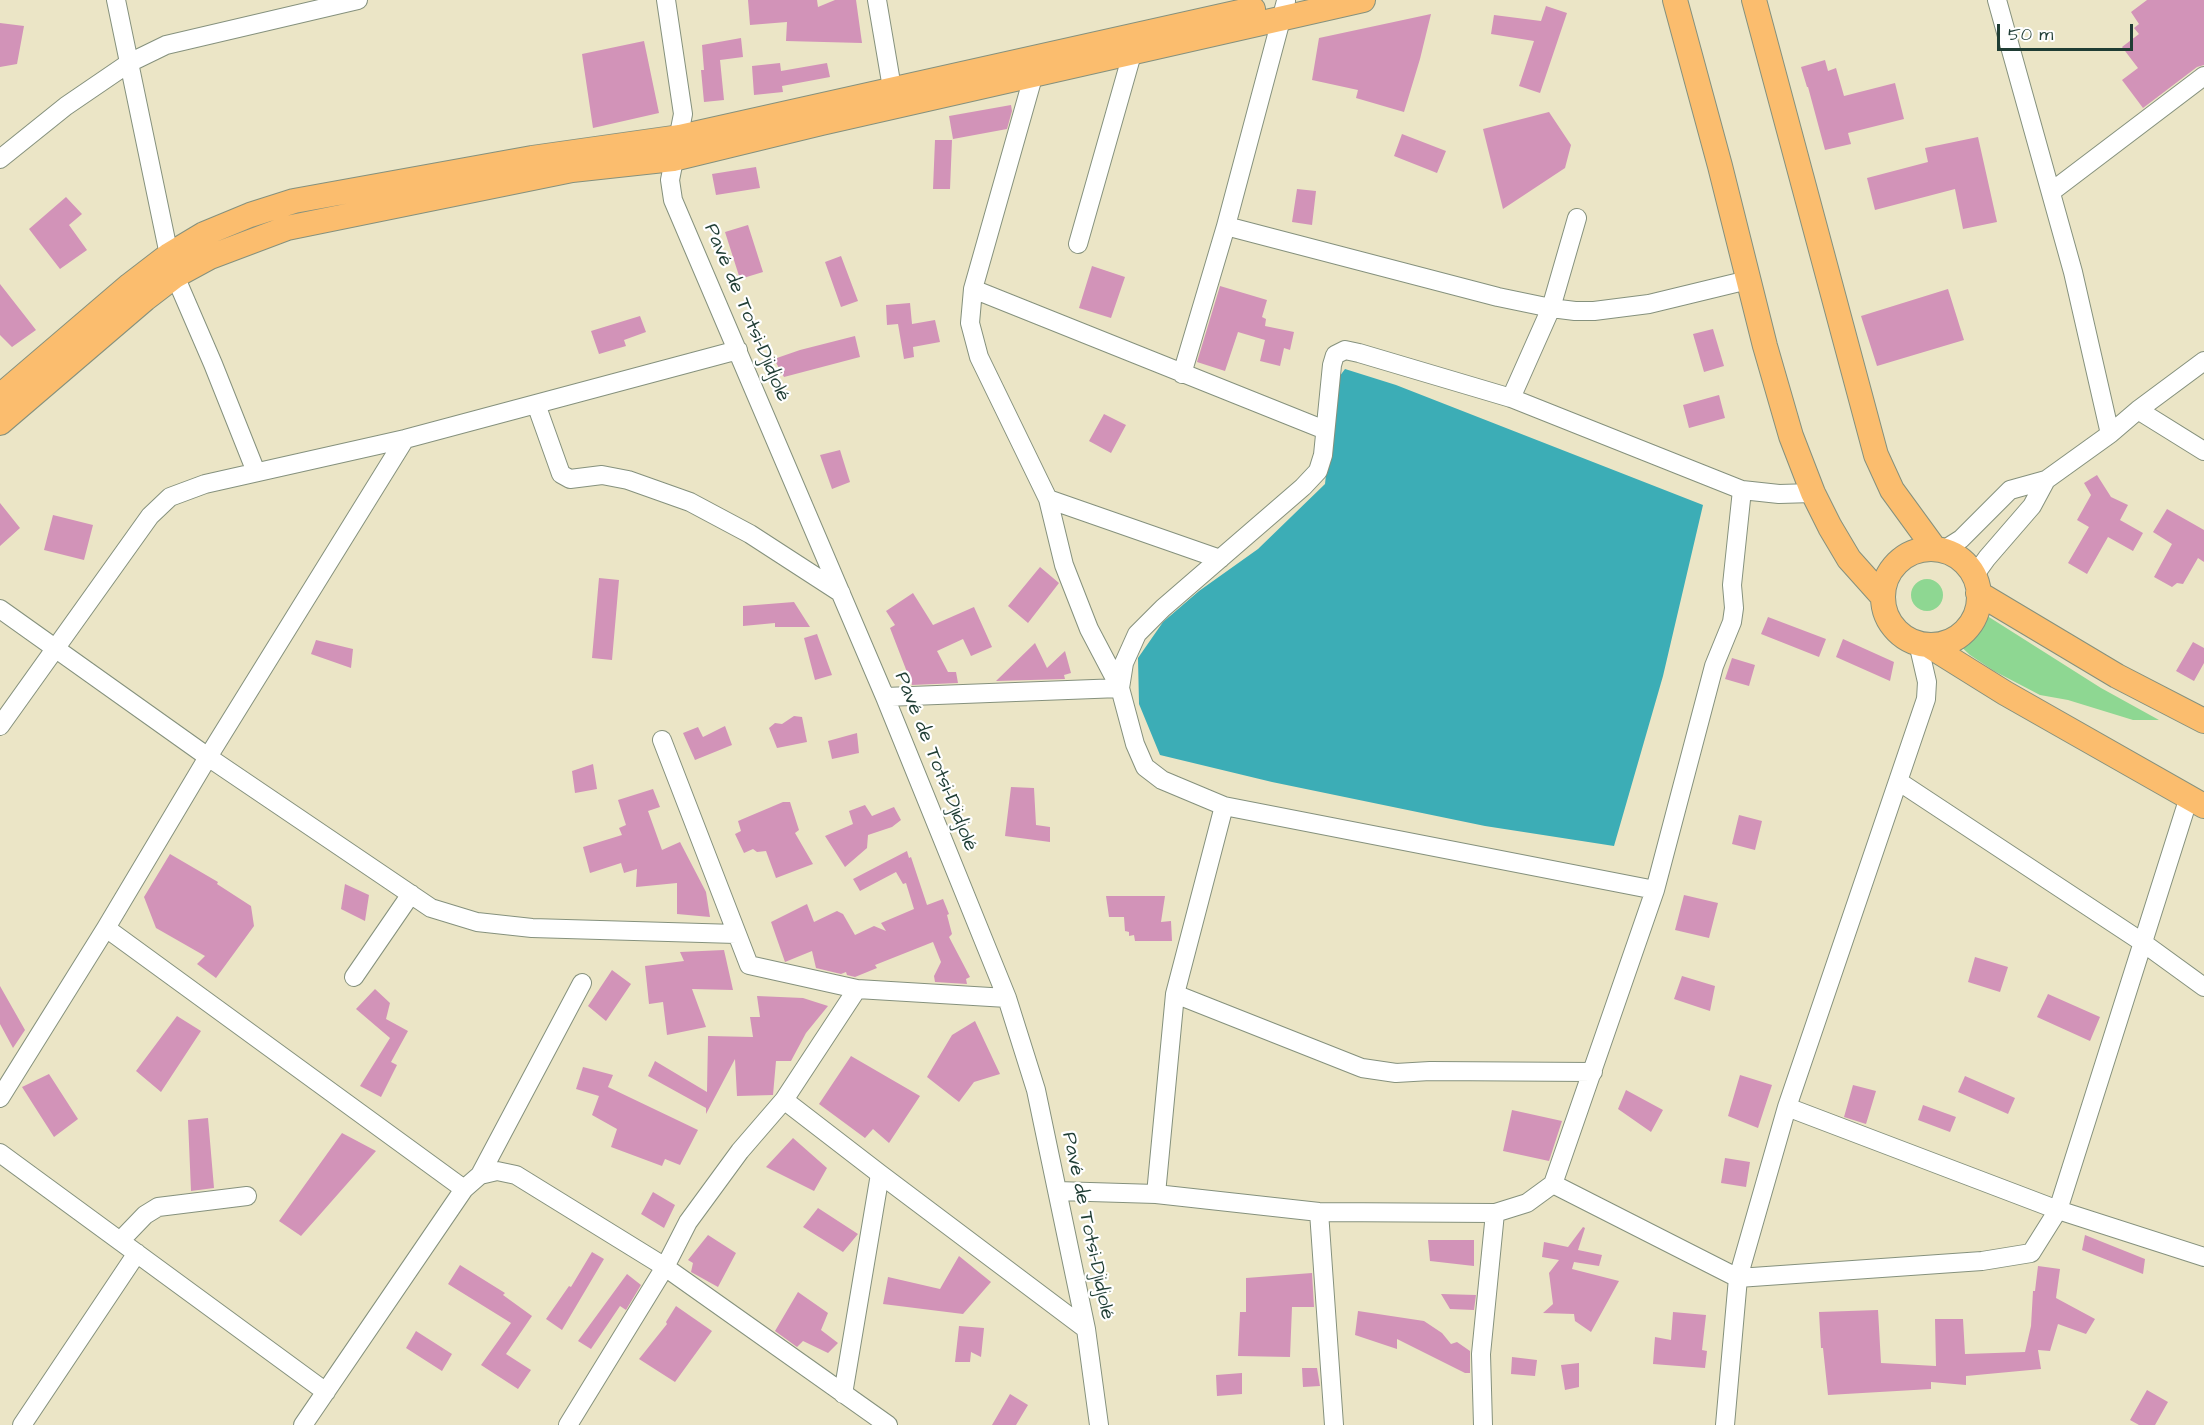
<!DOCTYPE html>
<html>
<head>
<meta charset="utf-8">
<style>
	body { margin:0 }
	#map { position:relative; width:2204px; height:1425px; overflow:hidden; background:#ebe5c6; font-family:"Architects Daughter",sans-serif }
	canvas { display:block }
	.scale { position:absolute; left:1997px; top:24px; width:136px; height:27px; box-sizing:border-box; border:3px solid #1f3d34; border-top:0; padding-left:8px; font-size:18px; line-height:21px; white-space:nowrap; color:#1f3d34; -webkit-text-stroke:4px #fff; paint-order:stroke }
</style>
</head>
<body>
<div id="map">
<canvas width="2204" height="1425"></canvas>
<div class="scale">50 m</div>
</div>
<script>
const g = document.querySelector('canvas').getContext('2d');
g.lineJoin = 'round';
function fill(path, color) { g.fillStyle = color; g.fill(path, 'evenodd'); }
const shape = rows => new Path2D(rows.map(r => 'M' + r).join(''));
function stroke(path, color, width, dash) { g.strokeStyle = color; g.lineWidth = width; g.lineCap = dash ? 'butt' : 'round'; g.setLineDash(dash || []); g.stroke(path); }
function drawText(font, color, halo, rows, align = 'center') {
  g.font = font + ' "Architects Daughter",sans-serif'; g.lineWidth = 4.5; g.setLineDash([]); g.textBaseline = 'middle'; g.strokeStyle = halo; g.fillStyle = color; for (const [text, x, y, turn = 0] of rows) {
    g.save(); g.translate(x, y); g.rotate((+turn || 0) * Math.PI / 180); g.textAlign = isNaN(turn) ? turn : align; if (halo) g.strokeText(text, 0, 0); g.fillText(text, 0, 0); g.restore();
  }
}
fill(shape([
	'1911 595a16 16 0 1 1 32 0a16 16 0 1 1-32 0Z',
	[1981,612,2101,688,2159,720,2133,720,2068,700,2040,695,1994,671,1970,655,1956,642,1962,642,1974,629]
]), '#8ed792');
fill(shape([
	[1345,369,1396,385,1703,505,1663,676,1614,846,1485,826,1272,782,1160,755,1139,704,1138,658,1163,622,1199,591,1258,549,1325,484,1336,381]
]), '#3cadb6');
fill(shape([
	[748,0,817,0,818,7,835,0,856,0,862,43,786,41,787,22,750,25],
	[2147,0,2204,0,2204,65,2197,67,2143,108,2122,80,2138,68,2122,47,2139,34,2134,28,2139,24,2131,12],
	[1546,6,1567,13,1540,93,1519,86,1534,41,1491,34,1494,15,1541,21],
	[1431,14,1420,59,1404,112,1356,98,1358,90,1312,80,1319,38],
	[0,23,24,26,17,64,0,67],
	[741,38,743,57,720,60,724,100,704,102,701,70,704,70,702,45],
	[644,41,659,113,593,128,582,54],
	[1825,60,1828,71,1836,68,1844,96,1895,83,1904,119,1848,133,1851,144,1825,150,1808,87,1807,87,1801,67],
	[780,63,781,71,827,63,830,77,782,86,783,92,754,95,752,66],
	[1011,105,1012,111,1007,129,953,139,949,116],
	[1549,112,1571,145,1565,168,1503,209,1483,129],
	[1402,134,1446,151,1437,173,1394,156],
	[1978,137,1997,222,1963,229,1955,189,1875,210,1867,178,1928,162,1925,148],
	[935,140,952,140,950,189,933,189],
	[756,167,760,188,716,195,712,174],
	[1297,189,1316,191,1312,225,1292,222],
	[66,197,82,214,69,225,87,250,60,269,29,229],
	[748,225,763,272,740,279,725,232],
	[841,256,858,301,841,307,825,262],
	[1092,266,1125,277,1111,318,1079,308],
	[0,284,36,330,12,347,0,335],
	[1220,286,1267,300,1262,317,1266,319,1265,326,1294,332,1290,350,1284,348,1280,366,1260,361,1265,340,1238,332,1225,371,1197,362],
	[1948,289,1964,340,1877,366,1861,316],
	[910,303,912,324,935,320,940,342,913,347,914,357,904,359,898,324,887,325,886,305],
	[640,316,646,332,624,340,626,346,599,354,591,331],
	[1713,329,1724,366,1704,372,1693,334],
	[855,336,860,357,784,377,774,359,800,350],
	[1719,395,1725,418,1689,428,1683,405],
	[1104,414,1126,425,1111,453,1089,441],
	[840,450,850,482,832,489,820,455],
	[2097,475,2111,497,2128,505,2120,520,2143,533,2133,551,2108,537,2087,574,2068,563,2089,527,2077,520,2091,495,2084,483],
	[0,503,20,528,0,546],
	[2167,509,2204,530,2204,562,2198,558,2183,584,2177,583,2172,587,2154,577,2172,544,2153,532],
	[53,515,93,525,84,560,44,550],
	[1040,567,1059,583,1028,623,1008,606],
	[599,578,619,580,612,660,592,658],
	[913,593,933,625,974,607,992,647,971,656,963,639,937,651,948,672,956,672,958,683,912,685,890,628,895,625,886,611],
	[794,602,810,627,775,627,775,623,743,626,743,606],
	[1768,617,1826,639,1819,657,1761,634],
	[817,634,832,675,815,680,804,638],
	[1843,639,1894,662,1890,681,1836,657],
	[316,640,353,649,351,668,311,654],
	[2193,642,2204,648,2204,663,2194,681,2176,671],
	[1035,643,1047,668,1065,651,1071,673,1064,675,1065,679,996,681],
	[1732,658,1755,665,1749,686,1725,679],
	[794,716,802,717,807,742,777,748,769,728,775,723,782,724],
	[725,726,732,745,695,760,683,733,698,727,703,737],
	[857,733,859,753,832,759,828,741],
	[593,764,597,789,575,793,572,771],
	[1011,787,1034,788,1036,825,1050,827,1050,842,1005,836],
	[653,789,660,807,648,811,662,850,680,842,706,892,710,917,677,914,677,883,636,887,637,869,624,873,621,863,590,873,583,847,622,835,619,828,626,825,618,800],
	[783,802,790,802,799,830,795,833,813,864,776,878,766,851,757,852,753,849,744,853,735,834,741,831,738,821],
	[865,805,872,816,894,807,901,820,892,827,868,835,867,848,845,867,825,836,853,824,849,811],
	[1739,815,1762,821,1755,850,1732,844],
	[907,851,909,858,911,857,927,905,943,899,949,914,947,915,952,934,949,937,970,977,966,979,967,984,935,982,934,976,941,962,933,942,875,965,877,968,855,977,847,975,846,972,841,974,816,968,812,951,785,962,771,922,807,904,814,922,837,911,843,914,855,935,874,926,886,931,881,923,914,909,906,883,903,884,896,872,860,891,853,879],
	[170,854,218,882,217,884,251,906,254,926,216,978,197,964,205,956,156,928,144,897],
	[345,884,369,895,365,921,341,909],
	[1684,895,1718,903,1709,938,1675,930],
	[1106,896,1165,896,1161,922,1171,921,1172,941,1135,941,1134,935,1129,936,1129,932,1125,931,1124,917,1109,917],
	[724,950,733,990,692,989,706,1027,667,1035,663,1002,649,1004,645,966,684,961,680,952],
	[1975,957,2008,967,2000,992,1968,982],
	[612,970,631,984,606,1021,588,1006],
	[1682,976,1715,986,1710,1011,1674,999],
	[0,986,25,1030,13,1048,0,1024],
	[375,989,390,1003,386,1019,408,1031,391,1062,397,1065,381,1097,360,1086,390,1038,356,1009],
	[2048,994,2100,1017,2090,1041,2037,1017],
	[757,996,803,998,828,1006,806,1033,791,1061,776,1061,773,1095,737,1096,735,1059,706,1114,706,1108,648,1076,655,1061,707,1092,708,1036,753,1037,750,1017,760,1017],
	[177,1016,201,1031,161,1092,136,1071],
	[975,1021,1000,1074,974,1082,959,1102,927,1077,952,1035],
	[851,1056,920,1096,889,1143,873,1129,865,1138,819,1104],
	[583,1067,613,1075,608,1087,698,1130,680,1165,665,1159,662,1166,611,1147,617,1129,592,1115,599,1096,576,1089],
	[49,1074,78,1119,54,1137,22,1087],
	[1740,1075,1772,1085,1758,1128,1728,1116],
	[1965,1076,2015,1098,2008,1114,1958,1092],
	[1853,1085,1876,1091,1866,1124,1844,1117],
	[1626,1090,1663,1110,1651,1132,1618,1109],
	[1923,1105,1956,1117,1950,1132,1918,1120],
	[1512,1110,1562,1121,1549,1161,1503,1151],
	[208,1118,214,1188,191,1191,188,1120],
	[342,1133,376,1151,301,1236,279,1221],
	[793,1138,827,1168,814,1191,766,1167],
	[1725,1158,1750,1162,1746,1187,1721,1183],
	[653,1192,675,1205,664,1228,641,1214],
	[818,1208,858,1234,843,1252,803,1227],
	[1583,1227,1585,1228,1578,1250,1602,1255,1599,1266,1574,1262,1572,1269,1619,1281,1591,1332,1575,1321,1574,1314,1543,1313,1553,1304,1549,1273,1559,1260,1542,1257,1544,1242,1568,1247],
	[708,1235,736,1253,718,1287,691,1272,693,1263,688,1260],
	[2085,1235,2145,1259,2143,1274,2082,1250],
	[1428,1240,1474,1240,1474,1266,1430,1261],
	[592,1252,604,1259,562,1330,546,1319,569,1286,571,1287],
	[959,1256,991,1282,963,1314,883,1304,888,1277,940,1289],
	[460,1265,505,1293,503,1295,532,1316,506,1354,531,1370,518,1389,481,1365,511,1323,448,1284],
	[2038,1266,2060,1269,2056,1298,2095,1319,2086,1334,2058,1324,2050,1351,2038,1350,2041,1369,1966,1376,1966,1385,1931,1382,1931,1389,1828,1395,1823,1348,1821,1348,1819,1312,1878,1310,1881,1363,1936,1366,1935,1319,1963,1319,1965,1354,2025,1352,2031,1326,2033,1291,2035,1291],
	[1312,1273,1314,1307,1292,1307,1290,1357,1238,1356,1240,1312,1246,1312,1246,1278],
	[627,1274,641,1285,626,1310,620,1306,591,1349,578,1341],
	[798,1292,828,1313,821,1330,838,1343,828,1353,803,1341,797,1347,775,1331],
	[1441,1294,1476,1295,1474,1310,1450,1309],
	[676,1306,712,1331,675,1382,639,1359,667,1324,666,1322],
	[1358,1311,1424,1321,1442,1333,1451,1344,1457,1342,1470,1351,1470,1373,1465,1373,1397,1339,1397,1349,1355,1335],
	[1673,1312,1706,1315,1702,1350,1707,1351,1705,1368,1653,1364,1655,1337,1671,1340],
	[959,1326,984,1328,981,1357,971,1352,970,1362,955,1362],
	[416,1331,452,1354,442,1371,406,1348],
	[1512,1357,1537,1360,1535,1376,1511,1374],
	[1579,1363,1579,1387,1565,1390,1561,1365],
	[1302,1368,1317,1368,1320,1386,1303,1387],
	[1242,1373,1242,1394,1217,1396,1216,1375],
	[2147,1390,2168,1402,2155,1425,2139,1425,2130,1420],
	[1010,1394,1028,1405,1016,1425,992,1425]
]), '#d293b8');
const minor = shape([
	[116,0,169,255],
	[666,0,683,114,670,180,673,200,885,697,1007,998,1036,1090,1086,1329,1099,1425],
	[877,0,892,88],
	[1997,0,2073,272,2110,434],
	[0,159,66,106,129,63,166,45,358,0],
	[2051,192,2204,76],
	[1226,226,1498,297,1551,308,1577,218],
	[1078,244,1132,54],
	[175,276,213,364,256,472],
	[973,289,1325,430],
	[1182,374,1226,226,1286,1],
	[1511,398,1551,308,1575,311,1594,311,1649,304,1748,280],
	[536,404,561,474,570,479,602,475,628,480,690,502,750,534,841,593],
	[2138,410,2204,451],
	[1048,499,1220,559],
	[1942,551,1961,539,2010,490,2046,480,2110,434,2138,410,2204,361],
	[1974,576,1987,558,2032,506,2046,480],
	[0,609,208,757,431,908,477,922,532,928,736,934],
	[885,697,1120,688,1089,629,1064,565,1048,499,979,357,970,323,973,289,1033,77],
	[0,726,150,516,170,497,205,484,405,439,738,350],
	[662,740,749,965,857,989,1007,998],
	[1898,781,2142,942,2204,987],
	[1655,890,1224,806,1162,780,1145,767,1135,744,1120,688,1124,663,1137,634,1163,608,1303,487,1318,471,1323,455,1332,365,1335,355,1345,350,1359,353,1511,398,1742,490,1779,494,1813,493],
	[106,928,464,1189],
	[354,977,411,894],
	[1175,994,1362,1068,1396,1073,1430,1071,1593,1072],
	[0,1098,106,928,208,757,405,439],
	[784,1100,880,1174,1086,1329],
	[1787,1107,2058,1210,2204,1257],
	[0,1153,326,1392],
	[480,1175,582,983],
	[1553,1184,1738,1278,1982,1261,2031,1253,2058,1210,2189,797],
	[1057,1191,1156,1194,1319,1212,1495,1213,1527,1203,1553,1184,1655,890,1714,666,1732,622,1734,608,1732,585,1742,490],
	[1156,1194,1175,994,1224,806],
	[1319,1212,1334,1425],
	[120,1241,145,1215,158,1207,247,1196],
	[843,1394,880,1174],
	[22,1425,137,1253],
	[303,1425,464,1189,480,1175,497,1171,516,1175,665,1267,888,1425],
	[568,1425,665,1267,688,1222,740,1151,784,1100,857,989],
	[1483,1425,1481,1354,1495,1213],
	[1725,1425,1738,1278,1787,1107,1926,699,1927,682,1918,643]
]);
const major = shape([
	[1675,0,1720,166,1765,346,1791,436,1813,493,1830,527,1849,559,1883,597],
	[1754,0,1876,455,1892,490,1935,549],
	[0,396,130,285,169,255,204,234,250,215,294,201,532,158,680,137,1253,9],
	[0,423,145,299,175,276,210,257,287,228,572,170,673,159,821,123,1363,0],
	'1883 597a48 48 0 1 1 96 0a48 48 0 1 1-96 0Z',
	[1978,593,2117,676,2204,721],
	[1928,645,2005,693,2204,806]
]);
stroke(minor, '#85917d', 20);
stroke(major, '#85917d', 26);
stroke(minor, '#fff', 18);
stroke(major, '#fbbd6e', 24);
drawText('20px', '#1f3d34', '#fff', [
	["Pavé de Totsi-Djidjolé",746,313,67],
	["Pavé de Totsi-Djidjolé",935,762,68],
	["Pavé de Totsi-Djidjolé",1087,1226,78]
]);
</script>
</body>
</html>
